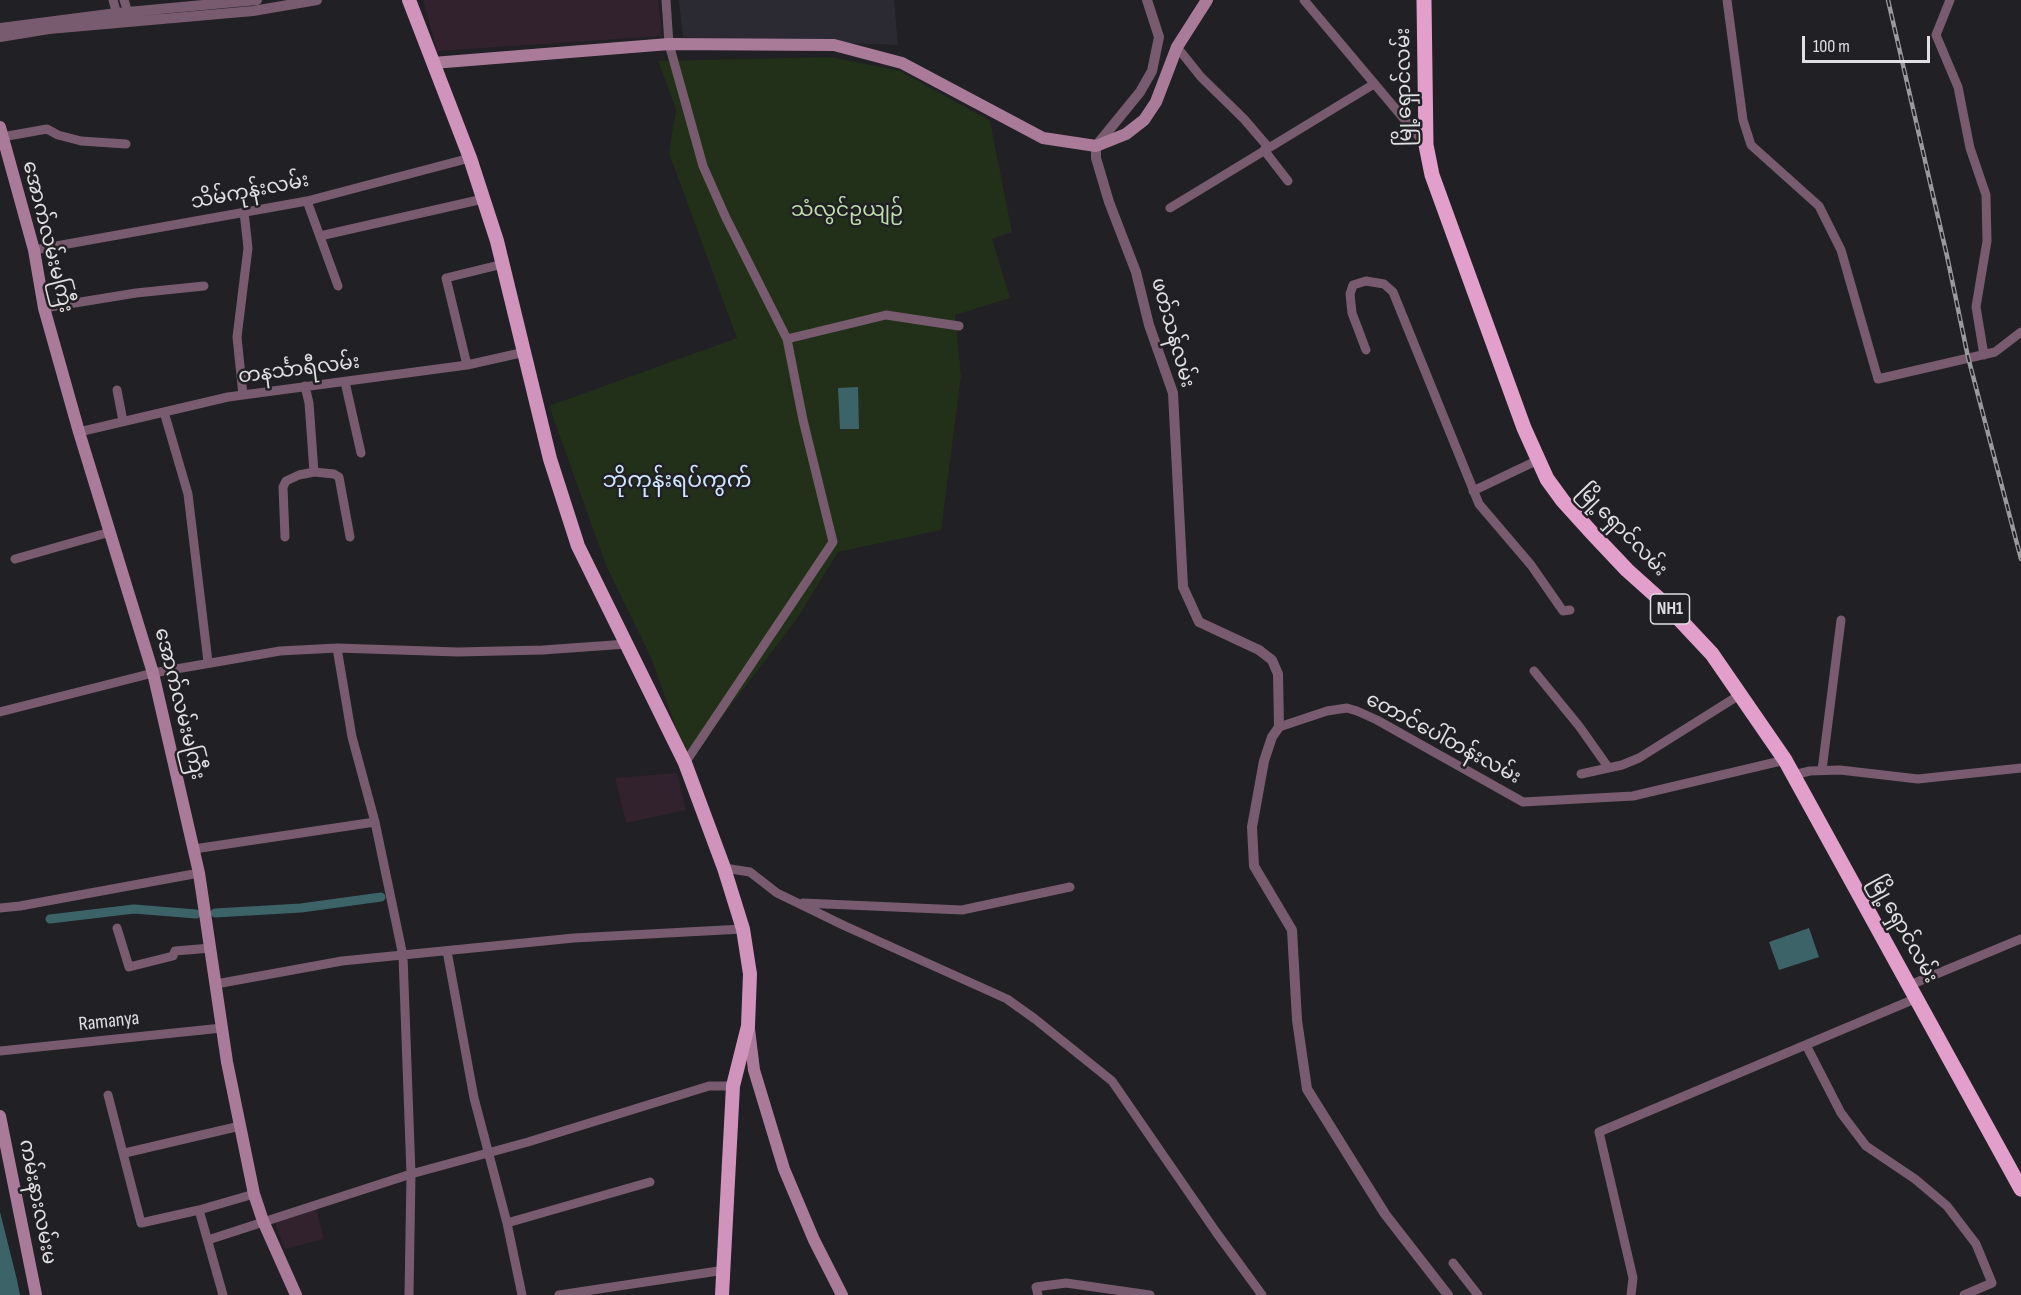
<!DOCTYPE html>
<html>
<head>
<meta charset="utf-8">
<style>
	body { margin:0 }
	#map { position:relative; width:2021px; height:1295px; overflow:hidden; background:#212024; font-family:"Sofia Sans Condensed",sans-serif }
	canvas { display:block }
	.scale { position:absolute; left:1802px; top:36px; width:128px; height:27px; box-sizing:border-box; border:3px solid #e0e0e2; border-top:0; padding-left:8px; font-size:18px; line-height:21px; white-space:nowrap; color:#e0e0e2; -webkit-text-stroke:4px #212024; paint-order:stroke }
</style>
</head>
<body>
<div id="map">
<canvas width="2021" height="1295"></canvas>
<div class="scale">100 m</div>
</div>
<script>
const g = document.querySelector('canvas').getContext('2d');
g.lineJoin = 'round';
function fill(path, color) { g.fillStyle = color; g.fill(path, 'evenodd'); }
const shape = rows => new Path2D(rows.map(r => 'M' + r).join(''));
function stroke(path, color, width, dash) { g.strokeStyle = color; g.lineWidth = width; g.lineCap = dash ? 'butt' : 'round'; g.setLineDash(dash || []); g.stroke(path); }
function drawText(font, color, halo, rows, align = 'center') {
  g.font = font + ' "Sofia Sans Condensed","Noto Sans Myanmar",sans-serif'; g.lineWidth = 5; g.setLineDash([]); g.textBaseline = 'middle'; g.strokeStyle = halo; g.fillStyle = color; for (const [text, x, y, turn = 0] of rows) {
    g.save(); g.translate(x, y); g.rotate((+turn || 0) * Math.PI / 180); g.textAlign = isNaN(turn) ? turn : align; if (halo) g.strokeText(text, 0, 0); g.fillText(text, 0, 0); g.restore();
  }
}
fill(shape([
	[679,0,894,0,898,45,683,37]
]), '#2b2932');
fill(shape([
	[423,0,658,0,662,36,437,51],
	[677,773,686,810,626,823,615,778],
	[316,1208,324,1239,285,1249,275,1223]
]), '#32222d');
fill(shape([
	[830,57,900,71,990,121,1012,232,992,239,1010,298,955,315,961,376,941,530,838,552,796,620,688,762,652,660,606,565,549,406,737,338,669,153,676,109,658,61]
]), '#22301a');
fill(shape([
	[858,387,859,429,840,429,838,388],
	[1809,928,1819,957,1779,970,1769,942],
	[0,1212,17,1280,20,1295,0,1295]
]), '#3c6468');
stroke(shape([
	[215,913,301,908,381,897],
	[50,919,134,909,196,914]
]), '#3c6468', 9);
stroke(shape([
	[113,0,118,18],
	[124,0,129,16],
	[666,0,669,44,703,166,726,218,787,339,803,420,833,542,685,763],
	[1304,0,1426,145],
	[1727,0,1743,120,1751,145,1819,206,1841,250,1878,379,1995,352,2021,332],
	[1950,0,1936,35,1958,87,1970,148,1986,195,1987,241,1976,307,1984,355],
	[1177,47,1201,77,1244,119,1268,147],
	[2,137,47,129,58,135,81,141,126,144],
	[1264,150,1288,181],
	[307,201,338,286],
	[1170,208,1374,84],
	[320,236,483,199],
	[34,250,307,201,470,158],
	[44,308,136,293,204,286],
	[787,339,886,315,959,326],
	[1366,350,1352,313,1350,294,1353,285,1366,281,1384,284,1393,292,1479,504,1531,565,1563,611,1570,610],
	[467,365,446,278,503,264],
	[345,382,361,453],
	[305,386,309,403,314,472],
	[117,390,123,421],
	[243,395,237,337,248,248,244,212],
	[164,412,188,494,208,662],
	[79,432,228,397,467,365,525,352],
	[1473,491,1538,460],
	[285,537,283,487,286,481,299,475,314,472,334,474,339,477,350,537],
	[15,559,110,532],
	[337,648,352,737,375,822,403,956,411,1174,409,1295],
	[1534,671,1579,726,1608,767],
	[0,712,153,673,280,651,337,648,458,652,543,650,627,644],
	[1279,727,1327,711,1347,708,1357,711,1377,720,1523,802,1633,796,1785,760],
	[1822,770,1841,620],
	[1581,774,1622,765,1639,758,1741,694],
	[1793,775,1810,771,1840,770,1918,779,2021,768],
	[194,849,375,822],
	[724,868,750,872,777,893,845,926,1007,999,1035,1019,1112,1081,1216,1232,1262,1295],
	[803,903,962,910,1070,887],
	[0,908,20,906,199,873],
	[117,928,129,967,173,956,175,951,211,948],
	[447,951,474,1098,507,1223,522,1295],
	[216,984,342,961,574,938,743,929],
	[1910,985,2021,939],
	[1806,1045,1841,1113,1866,1146,1915,1179,1947,1206,1976,1244,1992,1283,1964,1295],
	[0,1051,222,1028],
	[108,1095,141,1223,199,1210,254,1194],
	[125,1153,240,1126],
	[199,1210,223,1295],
	[507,1223,650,1182],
	[208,1240,411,1174,528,1142,709,1086,733,1086],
	[1453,1263,1478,1295],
	[559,1295,725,1270],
	[1038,1295,1036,1287,1066,1283,1150,1295],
	[1631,1295,1633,1278,1599,1132,1917,998]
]), '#785b6e', 9);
stroke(shape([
	[1147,0,1159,37,1152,71,1140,92,1096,146,1096,158,1109,202,1136,272,1149,325,1173,393,1183,587,1199,622,1259,650,1272,660,1278,674,1279,727,1272,737,1264,761,1252,827,1254,866,1292,930,1297,1020,1307,1089,1385,1214,1448,1295],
	[0,28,117,13,257,0],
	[0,37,49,29,253,11,317,0]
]), '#785b6e', 10);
stroke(shape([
	[433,63,669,44,834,45,902,63,1043,138,1096,146,1126,134,1144,120,1156,102,1177,47,1207,0],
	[0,127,34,250,44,308,79,432,153,673,199,873,227,1062,254,1194,263,1221,296,1295],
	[749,1029,754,1070,784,1169,814,1240,842,1295],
	[0,1116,36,1295]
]), '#aa7b99', 12);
stroke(shape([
	[409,0,470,158,497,241,550,459,578,546,685,763,724,868,743,929,750,974,748,1026,733,1086,722,1295]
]), '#d094bc', 14);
stroke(shape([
	[1424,0,1426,145,1432,175,1524,428,1547,479,1563,501,1592,533,1627,570,1666,605,1712,654,1785,760,2021,1189]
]), '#e29fcc', 15);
const rail = shape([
	[1888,0,1947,256,1968,357,2021,559]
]);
stroke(rail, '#9a999c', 4.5);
stroke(rail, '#212024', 2, [7]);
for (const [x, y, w] of [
	[1670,609,39]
]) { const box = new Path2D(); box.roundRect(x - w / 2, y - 15, w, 30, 4.5); g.fillStyle = '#212024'; g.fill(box); stroke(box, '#e0e0e2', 1.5); }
drawText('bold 18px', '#e0e0e2', null, [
	["NH1",1670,609]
]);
drawText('20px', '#e0e0e2', '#212024', [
	["မြို့ရှောင်လမ်း",1405,87,-91],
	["သိမ်ကုန်းလမ်း",250,192,-11],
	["အောက်လမ်းမကြီး",47,237,76],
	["ဖတ်သန်လမ်း",1172,333,74],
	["တနင်္သာရီလမ်း",299,370,-7],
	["မြို့ရှောင်လမ်း",1622,531,46],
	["အောက်လမ်းမကြီး",179,704,76],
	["တောင်ပေါ်တန်းလမ်း",1443,739,28],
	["မြို့ရှောင်လမ်း",1903,930,61],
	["Ramanya",109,1022,-6],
	["ကမ်းနားလမ်းမ",37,1202,79]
]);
drawText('20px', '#bfdfad', '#212024', [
	["သံလွင်ဥယျဉ်",847,211]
]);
drawText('22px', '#cfe7fd', '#212024', [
	["ဘိုကုန်းရပ်ကွက်",677,481]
]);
</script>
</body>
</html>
